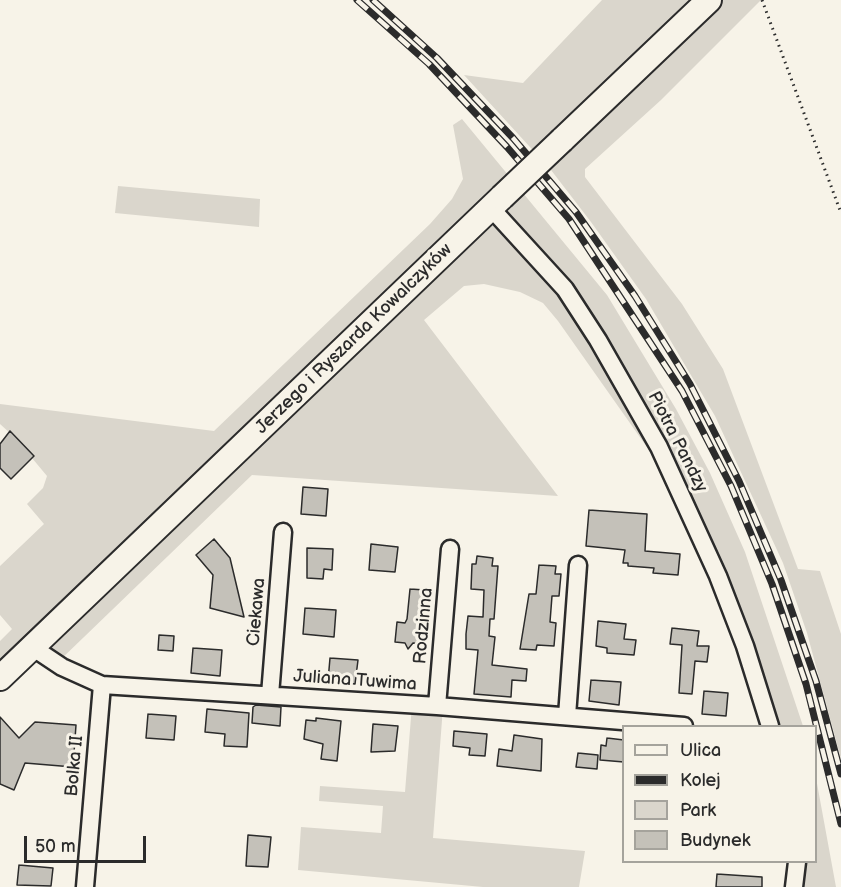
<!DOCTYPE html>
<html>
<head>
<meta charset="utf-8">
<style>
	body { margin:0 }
	#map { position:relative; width:841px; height:887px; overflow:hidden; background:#f7f3e8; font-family:"Balsamiq Sans",sans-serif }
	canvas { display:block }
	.legend { position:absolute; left:622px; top:725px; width:195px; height:138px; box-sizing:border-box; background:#f7f3e8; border:2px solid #a5a39c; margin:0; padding:8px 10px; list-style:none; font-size:18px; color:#2b2b2b }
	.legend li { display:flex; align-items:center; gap:12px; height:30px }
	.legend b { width:30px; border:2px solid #a5a39c }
	.scale { position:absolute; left:24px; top:836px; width:122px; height:27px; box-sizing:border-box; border:3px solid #2b2b2b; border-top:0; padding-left:8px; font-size:18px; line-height:21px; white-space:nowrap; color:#2b2b2b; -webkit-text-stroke:4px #f7f3e8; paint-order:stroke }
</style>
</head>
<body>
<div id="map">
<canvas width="841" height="887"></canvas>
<ul class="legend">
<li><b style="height:8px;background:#f7f3e8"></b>Ulica</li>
<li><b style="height:8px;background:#2b2b2b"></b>Kolej</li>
<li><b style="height:16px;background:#dad6cc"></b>Park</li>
<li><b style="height:16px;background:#c4c1b9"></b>Budynek</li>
</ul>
<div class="scale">50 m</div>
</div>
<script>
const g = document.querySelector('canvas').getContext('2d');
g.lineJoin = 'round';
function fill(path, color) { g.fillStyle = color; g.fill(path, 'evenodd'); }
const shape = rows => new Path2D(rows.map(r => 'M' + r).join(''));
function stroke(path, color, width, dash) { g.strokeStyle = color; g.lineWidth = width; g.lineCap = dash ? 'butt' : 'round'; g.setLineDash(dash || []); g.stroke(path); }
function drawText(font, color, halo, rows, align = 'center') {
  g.font = font + ' "Balsamiq Sans",sans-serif'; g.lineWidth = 6; g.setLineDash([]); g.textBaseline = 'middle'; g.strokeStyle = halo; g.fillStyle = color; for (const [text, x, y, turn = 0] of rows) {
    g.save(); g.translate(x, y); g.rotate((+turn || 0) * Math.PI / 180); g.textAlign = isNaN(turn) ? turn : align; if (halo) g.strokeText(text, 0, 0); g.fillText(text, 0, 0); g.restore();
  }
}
fill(shape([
	[602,0,761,0,661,100,585,169,585,177,682,304,723,369,798,569,820,571,841,634,841,759,807,633,783,563,715,416,646,299,591,222,551,170,464,75,523,83],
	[462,119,607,295,676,409,710,473,745,552,803,726,770,726,687,504,558,321,543,303,520,292,484,284,464,286,424,320,558,496,252,475,56,664,41,654,469,245,0,668,0,641,12,629,0,615,0,566,44,524,27,504,43,488,47,476,32,458,34,455,0,424,0,404,214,431,430,224,452,199,463,179,453,125],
	[118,186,260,199,259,227,115,213],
	[412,705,443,707,433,838,585,851,579,887,483,887,298,870,301,827,381,833,383,806,319,801,320,786,405,792],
	[816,778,836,887,794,887,797,862,816,862]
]), '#dad6cc');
const building = shape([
	[10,431,34,456,11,479,0,468,0,444,10,431],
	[303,487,328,489,326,516,301,514,303,487],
	[589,510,647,514,645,551,680,554,678,575,653,573,654,568,628,566,628,563,623,563,625,550,586,546,589,510],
	[214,539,230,558,244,617,210,608,213,575,196,555,214,539],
	[371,544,398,547,395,572,369,570,371,544],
	[307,548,333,549,332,570,324,569,323,579,307,578,307,548],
	[477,556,493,558,492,566,498,566,494,619,490,619,489,636,495,637,492,665,527,669,526,681,512,680,511,697,474,694,478,650,466,649,466,634,468,616,483,617,484,590,471,589,472,564,476,564,477,556],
	[539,565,556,566,555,574,561,574,559,596,552,596,550,622,556,623,554,646,537,645,536,650,520,649,529,594,536,594,539,565],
	[410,589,425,590,425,625,423,644,413,643,408,649,405,643,395,642,397,622,405,623,407,619,410,589],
	[305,608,336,610,334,637,303,634,305,608],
	[598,621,626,624,624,639,636,640,634,655,607,653,607,648,596,646,598,621],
	[672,628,699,631,697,646,709,646,707,662,695,661,692,694,679,693,682,645,670,644,672,628],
	[159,635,174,636,173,651,158,650,159,635],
	[193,648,222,650,220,676,191,673,193,648],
	[330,658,358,660,355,684,328,681,330,658],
	[591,680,621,682,619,705,589,701,591,680],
	[704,691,728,693,726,716,702,714,704,691],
	[256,705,281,707,280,726,252,723,253,707,256,705],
	[207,709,249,713,247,747,224,746,225,734,205,732,207,709],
	[148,714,176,716,174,740,146,738,148,714],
	[0,717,19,738,35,722,76,725,73,767,25,763,14,790,0,784,0,717],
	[316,718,341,721,337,761,321,759,323,744,304,739,306,720,316,721,316,718],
	[373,724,398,726,395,751,371,752,373,724],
	[454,731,487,734,485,756,469,755,470,748,453,746,454,731],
	[514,735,542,739,541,771,497,766,499,749,512,751,514,735],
	[607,738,624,740,624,762,600,760,601,745,606,746,607,738],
	[578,753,598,755,597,769,576,767,578,753],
	[248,835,271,837,268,867,246,866,248,835],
	[19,865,53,868,51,886,17,885,19,865],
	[717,874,762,877,762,887,716,887,717,874]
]);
fill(building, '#c4c1b9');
stroke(building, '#2b2b2b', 1.5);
const minor = shape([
	[491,208,565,289,598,340,659,447,718,576,745,646,770,726],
	[32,647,62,667,102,685,437,706,684,726],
	[270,695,283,532],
	[437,706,450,549],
	[567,716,578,565],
	[85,887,102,685],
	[794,887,797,862]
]);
const secondary = shape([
	[562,140,709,0],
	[0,678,502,197]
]);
stroke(minor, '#2b2b2b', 21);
stroke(secondary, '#2b2b2b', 28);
stroke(shape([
	[762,0,841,213]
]), '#2b2b2b', 3, [1.5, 4.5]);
stroke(minor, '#f7f3e8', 16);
stroke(secondary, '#f7f3e8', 24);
const rail = shape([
	[357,0,429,64,507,147,569,219,682,391,731,486,772,584,806,684,841,824],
	[373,0,437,58,513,138,576,212,635,296,690,384,739,481,781,580,816,681,841,774]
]);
stroke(rail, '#2b2b2b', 7);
stroke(rail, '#f7f3e8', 4.5, [14]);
const secondaryBridge = shape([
	[502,197,562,140]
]);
stroke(secondaryBridge, '#2b2b2b', 28, []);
stroke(secondaryBridge, '#f7f3e8', 24);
drawText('18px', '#2b2b2b', '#f7f3e8', [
	["Jerzego i Ryszarda Kowalczyków",354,339,-44],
	["Piotra Pandzy",677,442,63],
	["Ciekawa",257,612,-85],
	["Rodzinna",424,626,-85],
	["Juliana Tuwima",355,681,4],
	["Bolka II",75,766,-85]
]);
</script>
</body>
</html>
